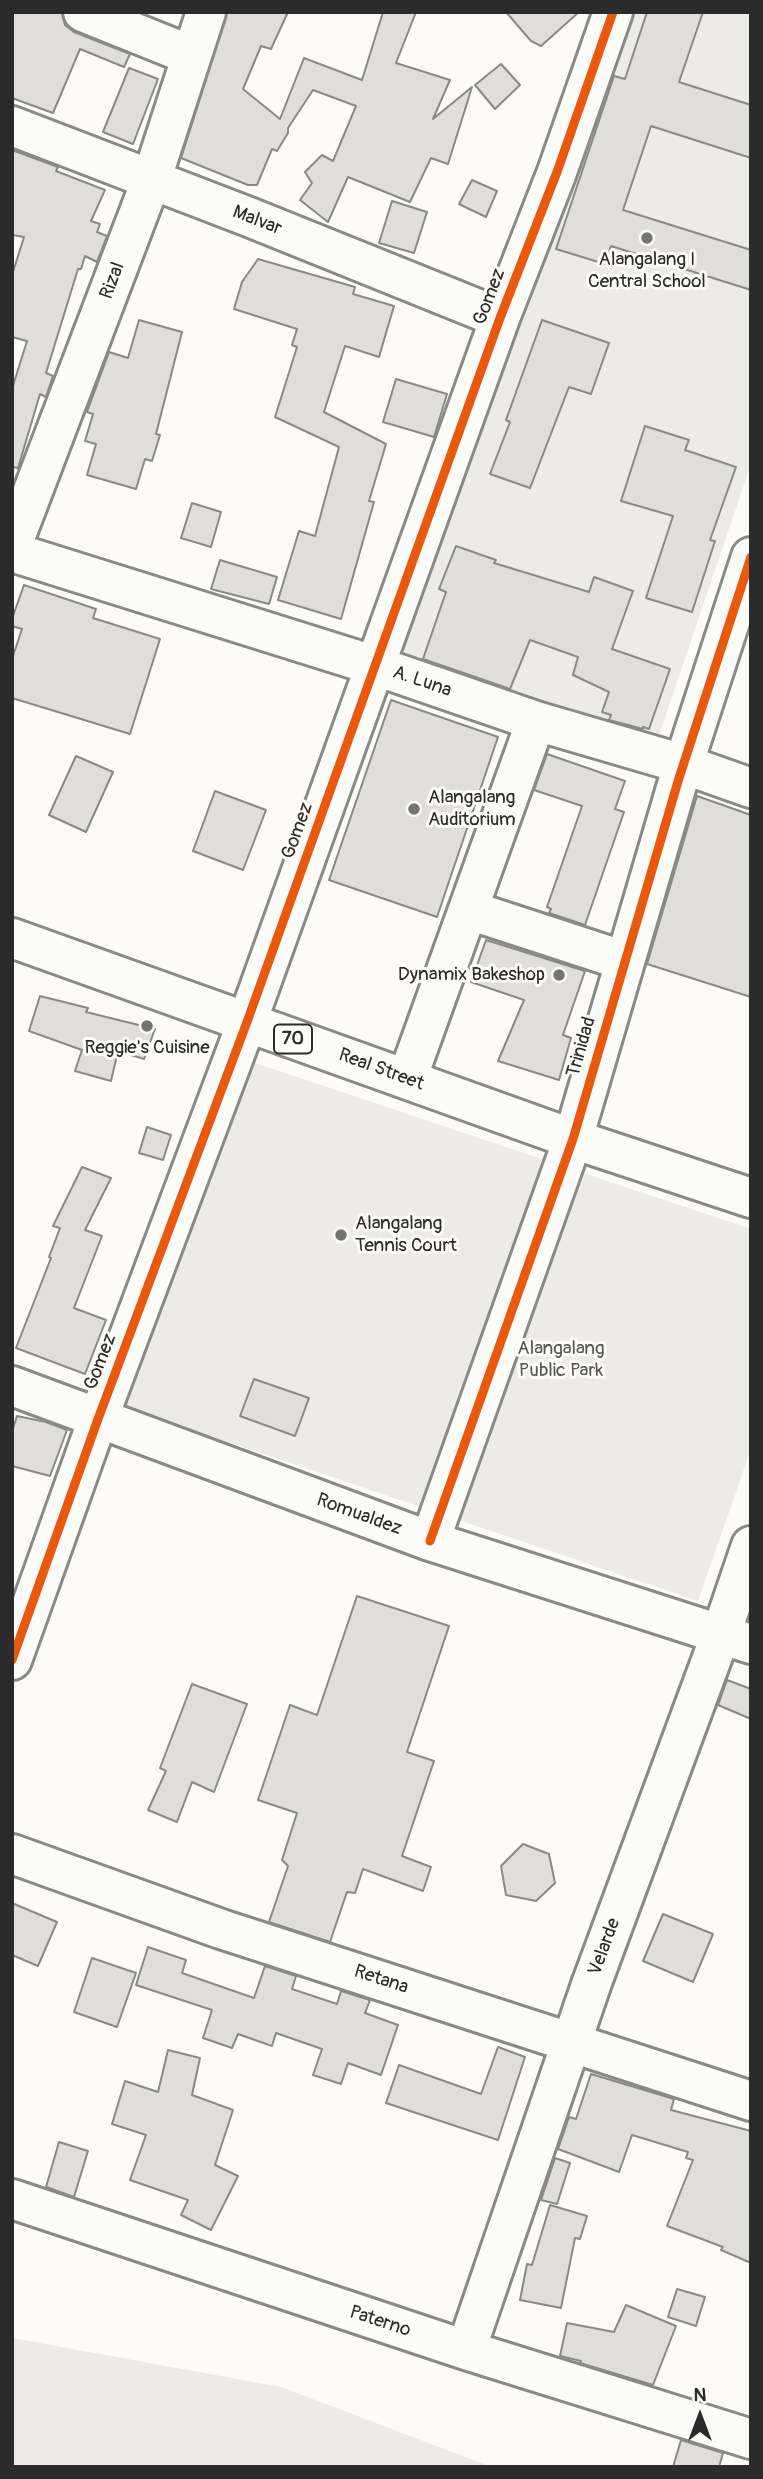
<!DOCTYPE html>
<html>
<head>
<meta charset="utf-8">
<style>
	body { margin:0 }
	#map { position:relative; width:763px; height:2479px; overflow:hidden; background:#fcfbf8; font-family:Pangolin,sans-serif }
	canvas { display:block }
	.frame { position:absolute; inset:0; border:14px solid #2b2b2b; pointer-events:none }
	.north { position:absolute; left:665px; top:2381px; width:70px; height:70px; -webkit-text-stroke:5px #fdfcf7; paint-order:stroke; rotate:0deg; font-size:19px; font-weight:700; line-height:28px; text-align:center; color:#2b2b2b }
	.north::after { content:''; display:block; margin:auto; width:24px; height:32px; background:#2b2b2b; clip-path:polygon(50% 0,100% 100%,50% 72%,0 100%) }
</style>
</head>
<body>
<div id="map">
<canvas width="763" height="2479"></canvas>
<div class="frame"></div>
<div class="north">N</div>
</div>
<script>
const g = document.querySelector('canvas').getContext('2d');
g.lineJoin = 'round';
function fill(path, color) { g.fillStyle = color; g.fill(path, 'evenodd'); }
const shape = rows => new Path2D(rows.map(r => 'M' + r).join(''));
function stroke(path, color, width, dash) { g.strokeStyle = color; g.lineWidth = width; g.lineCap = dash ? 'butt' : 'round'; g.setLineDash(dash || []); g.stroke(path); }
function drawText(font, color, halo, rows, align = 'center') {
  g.font = font + ' Pangolin,sans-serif'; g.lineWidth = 6; g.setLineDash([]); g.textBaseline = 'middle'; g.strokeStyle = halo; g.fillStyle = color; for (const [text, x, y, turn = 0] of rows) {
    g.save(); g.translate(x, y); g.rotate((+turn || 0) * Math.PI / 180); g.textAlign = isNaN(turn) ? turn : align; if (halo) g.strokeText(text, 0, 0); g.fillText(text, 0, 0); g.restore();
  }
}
fill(shape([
	[622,12,751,12,751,464,657,741,399,652]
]), '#ecebe7');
fill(shape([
	[252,1062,751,1229,751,1449,698,1601,116,1404],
	[12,2338,281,2387,492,2467,12,2467]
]), '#ecebe8');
const building = shape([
	[12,12,62,12,65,25,74,32,130,54,124,67,80,49,53,113,12,98,12,12],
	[227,12,288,12,271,49,261,46,243,89,280,119,304,58,362,80,383,12,416,12,396,63,450,80,433,119,472,87,448,164,431,158,410,202,348,177,328,222,300,200,312,183,305,172,322,155,333,161,356,106,313,90,288,128,288,133,277,151,272,149,257,185,248,185,181,158,227,12],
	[506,12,579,12,541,46,531,41,506,12],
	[647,12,703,12,679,82,751,105,751,158,651,126,623,210,751,250,751,290,611,246,605,264,556,249,614,76,625,79,647,12],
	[501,64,520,85,495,109,475,85,501,64],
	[129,68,158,79,133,144,103,132,129,68],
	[12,150,58,167,56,171,105,190,91,221,100,224,97,232,107,236,97,262,85,256,81,269,78,269,46,373,53,376,46,397,40,394,18,468,12,467,12,389,27,341,12,337,12,275,24,237,12,235,12,150],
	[472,180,497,191,486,217,459,204,472,180],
	[392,201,427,212,414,253,379,243,392,201],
	[258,259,355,287,353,294,394,306,379,357,345,346,324,412,386,444,369,501,374,502,341,619,278,600,299,531,315,536,339,447,275,417,297,347,292,345,297,329,234,309,242,282,258,259],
	[139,320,182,332,156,434,160,435,152,461,145,459,136,489,87,475,96,444,85,441,93,414,87,412,109,352,128,358,139,320],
	[542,320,609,343,591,394,569,387,530,488,490,474,510,422,506,420,542,320],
	[396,379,447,394,434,437,383,422,396,379],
	[645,426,689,440,685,450,736,467,710,540,715,541,692,612,646,598,673,516,621,501,645,426],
	[192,503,221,512,211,547,181,538,192,503],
	[456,546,496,560,494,563,589,592,594,577,633,591,612,649,670,669,649,729,643,727,643,729,609,720,611,715,602,712,609,692,573,675,578,657,530,640,510,689,423,659,446,592,439,589,456,546],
	[220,560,277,577,269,604,211,589,220,560],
	[24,585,96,609,93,618,160,639,130,734,12,698,12,659,22,629,12,626,12,619,24,585],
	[391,700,498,737,437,917,329,880,391,700],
	[547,754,625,781,615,809,624,812,585,925,549,913,551,909,547,907,582,806,534,790,547,754],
	[76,756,113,772,86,832,49,815,76,756],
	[215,791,266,810,243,870,193,851,215,791],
	[697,796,751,815,751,997,647,964,697,796],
	[486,940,585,971,563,1035,571,1038,559,1080,498,1061,524,1000,471,982,486,940],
	[40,996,88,1008,86,1012,155,1029,144,1059,118,1051,111,1081,75,1071,82,1050,29,1031,40,996],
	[147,1127,171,1135,163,1160,139,1153,147,1127],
	[82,1167,111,1178,85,1230,102,1236,74,1308,106,1320,85,1374,16,1348,51,1258,49,1257,60,1228,53,1226,82,1167],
	[254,1379,309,1398,295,1436,240,1416,254,1379],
	[17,1416,46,1422,67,1430,50,1476,12,1466,12,1431,17,1416],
	[357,1596,449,1626,407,1752,434,1761,402,1856,431,1867,423,1891,363,1869,355,1893,347,1892,330,1942,269,1922,288,1866,282,1860,297,1813,258,1800,290,1705,317,1715,357,1596],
	[727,1680,751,1689,751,1719,718,1705,727,1680],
	[192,1684,247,1704,214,1792,192,1782,177,1822,148,1810,166,1771,160,1768,192,1684],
	[523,1844,549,1854,555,1883,536,1901,506,1895,501,1866,523,1844],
	[12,1903,57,1922,38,1966,12,1955,12,1903],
	[663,1914,713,1934,693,1982,643,1961,663,1914],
	[148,1947,186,1960,182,1973,254,1998,265,1966,296,1976,292,1989,337,2004,341,1991,370,2000,365,2013,398,2025,381,2075,348,2063,341,2084,313,2075,322,2049,276,2033,272,2046,238,2034,232,2048,203,2038,212,2010,136,1985,148,1947],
	[92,1958,136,1973,117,2027,74,2012,92,1958],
	[498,2047,525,2057,498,2140,386,2103,399,2065,481,2094,498,2047],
	[168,2050,200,2058,192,2095,233,2110,215,2165,238,2176,211,2230,181,2215,188,2200,130,2180,146,2135,112,2124,125,2081,158,2092,168,2050],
	[591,2074,674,2099,671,2110,751,2131,751,2263,721,2250,723,2247,667,2226,693,2160,686,2158,688,2152,632,2135,619,2172,558,2149,569,2117,576,2119,591,2074],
	[59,2142,88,2151,74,2197,46,2187,59,2142],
	[555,2158,570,2163,557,2204,541,2200,555,2158],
	[550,2205,587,2216,580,2239,575,2238,561,2308,520,2300,527,2264,532,2265,550,2205],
	[677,2289,705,2297,696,2326,668,2317,677,2289],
	[626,2305,676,2326,653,2385,580,2363,581,2361,560,2356,567,2323,614,2332,626,2305],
	[681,2440,723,2453,719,2467,673,2467,681,2440]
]);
fill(building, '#dfdedc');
stroke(building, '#898987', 2);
const minor = shape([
	[83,12,190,55],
	[12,126,249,217,500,318],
	[12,546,151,181,206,12],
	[12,552,376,666,536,721,683,764,751,788],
	[469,910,625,961],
	[407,1079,536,721],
	[12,1386,430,1541,751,1644],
	[430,1541,573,1139,679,778,751,557],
	[12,1660,98,1419,247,1022,500,318,557,172,613,12],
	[12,1854,221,1929,751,2101],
	[12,2199,466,2350,751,2439],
	[466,2350,591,1985,721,1634,751,1546]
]);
const highway = shape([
	[12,938,573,1139,751,1198]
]);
stroke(minor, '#898987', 44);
stroke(highway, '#898987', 44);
stroke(minor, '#fbfbf9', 38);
stroke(highway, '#fbfbf9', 38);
stroke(shape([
	[430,1541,573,1139,679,778,751,557],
	[12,1660,98,1419,247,1022,500,318,557,172,613,12]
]), '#e8590c', 9);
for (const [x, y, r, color] of [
	[647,238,7,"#747473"],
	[414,809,7,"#747473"],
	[559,975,7,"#747473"],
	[147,1026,7,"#747473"],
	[341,1235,7,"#747473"]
]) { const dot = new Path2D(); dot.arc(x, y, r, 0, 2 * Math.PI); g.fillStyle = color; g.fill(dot); stroke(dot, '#fdfcf7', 2.5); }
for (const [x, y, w] of [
	[293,1039,38]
]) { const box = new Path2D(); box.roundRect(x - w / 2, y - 14.5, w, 29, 5); g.fillStyle = '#fdfcf7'; g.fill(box); stroke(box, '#2b2b2b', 2); }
drawText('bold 18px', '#2b2b2b', null, [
	["70",293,1039]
]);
drawText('19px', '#2b2b2b', '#fdfcf7', [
	["Malvar",257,221,21],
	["Rizal",113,281,-69],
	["Gomez",490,297,-69],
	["A. Luna",422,682,19],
	["Gomez",298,831,-70],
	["Trinidad",582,1047,-74],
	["Real Street",381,1070,20],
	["Gomez",101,1362,-69],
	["Romualdez",359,1515,20],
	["Velarde",605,1947,-70],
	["Retana",381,1980,18],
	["Paterno",380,2322,18]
]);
drawText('19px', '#2b2b2b', '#fdfcf7', [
	["Alangalang I",647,260],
	["Central School",647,282],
	["Alangalang",428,798,"left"],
	["Auditorium",428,820,"left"],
	["Dynamix Bakeshop",545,975,"right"],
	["Reggie's Cuisine",147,1048],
	["Alangalang",355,1224,"left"],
	["Tennis Court",355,1246,"left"]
]);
drawText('19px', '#585857', '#fdfcf7', [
	["Alangalang",561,1349],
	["Public Park",561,1371]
]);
</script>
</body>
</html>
